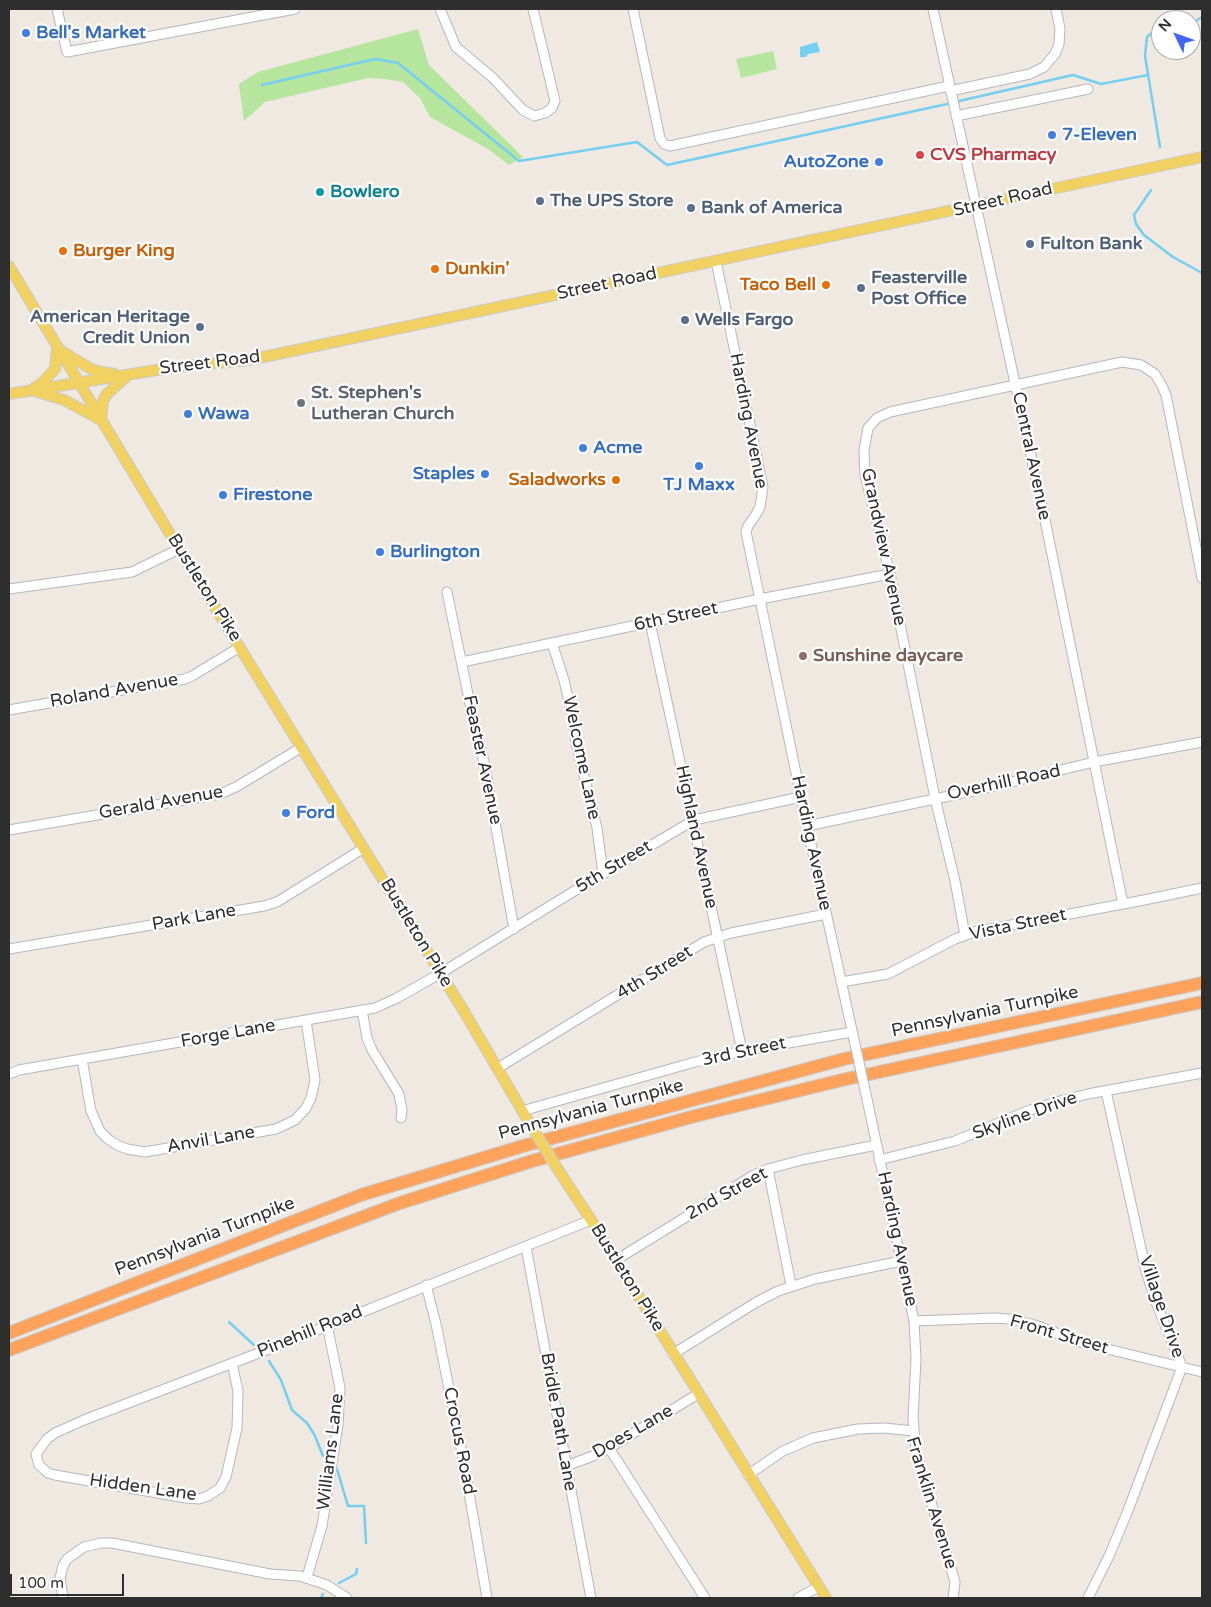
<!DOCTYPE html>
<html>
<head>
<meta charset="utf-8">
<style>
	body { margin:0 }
	#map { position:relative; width:1211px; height:1607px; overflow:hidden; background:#efe9e1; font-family:"Varela Round",sans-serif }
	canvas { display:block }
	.frame { position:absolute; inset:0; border:10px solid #2e2e2e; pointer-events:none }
	.north { position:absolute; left:1151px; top:10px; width:50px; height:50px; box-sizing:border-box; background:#fff; border:1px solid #ababab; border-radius:50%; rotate:312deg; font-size:14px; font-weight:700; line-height:20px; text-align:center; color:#2e2e2e }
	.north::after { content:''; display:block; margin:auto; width:18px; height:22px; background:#4264fb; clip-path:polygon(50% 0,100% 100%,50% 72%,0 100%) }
	.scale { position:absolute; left:10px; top:1574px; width:114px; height:22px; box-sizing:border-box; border:2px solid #2e2e2e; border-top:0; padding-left:6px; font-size:15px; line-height:18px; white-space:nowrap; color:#2e2e2e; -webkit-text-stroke:4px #fff; paint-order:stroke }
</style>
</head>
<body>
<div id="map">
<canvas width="1211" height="1607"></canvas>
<div class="frame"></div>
<div class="north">N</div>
<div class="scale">100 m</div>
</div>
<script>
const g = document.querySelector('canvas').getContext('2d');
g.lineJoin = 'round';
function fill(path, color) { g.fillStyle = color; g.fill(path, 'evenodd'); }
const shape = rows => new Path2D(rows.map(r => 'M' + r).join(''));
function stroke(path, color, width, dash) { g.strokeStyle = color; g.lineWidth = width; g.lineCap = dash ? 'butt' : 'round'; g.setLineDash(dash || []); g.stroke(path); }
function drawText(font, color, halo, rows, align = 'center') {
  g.font = font + ' "Varela Round",sans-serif'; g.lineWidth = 4.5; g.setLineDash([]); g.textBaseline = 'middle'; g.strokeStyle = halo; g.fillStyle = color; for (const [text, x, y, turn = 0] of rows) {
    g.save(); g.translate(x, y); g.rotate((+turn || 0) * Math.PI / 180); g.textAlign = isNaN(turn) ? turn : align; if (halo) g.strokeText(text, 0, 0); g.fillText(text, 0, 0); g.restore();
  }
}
fill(shape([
	[418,29,429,65,523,157,509,165,488,149,430,117,420,98,403,82,385,79,368,78,265,102,244,121,239,84,258,72],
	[773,51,777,69,741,78,736,59]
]), '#b6e59e');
fill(shape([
	[817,42,820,52,808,54,806,57,800,57,800,47]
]), '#75cff0');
stroke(shape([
	[1171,20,1175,18,1183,20],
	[1191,22,1194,22,1202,17],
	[262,85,375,59,398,63,519,161,637,142,667,165,947,104],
	[959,101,1073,75,1101,84,1148,75],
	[1160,147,1145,56,1147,37,1161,25],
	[1151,190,1134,215,1136,224,1144,235,1173,257,1202,273],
	[229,1322,254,1345],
	[269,1361,281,1380,292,1410,307,1423,315,1436,323,1456],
	[337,1469,348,1506,364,1506,366,1543],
	[339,1583,356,1574,357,1569],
	[321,1598,323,1594]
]), '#75cff0', 2.5);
const minor = shape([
	[57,9,67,52,295,9],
	[440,9,456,47,493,78,523,110,534,116,545,113,552,108,555,101,533,9],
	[633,9,660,138,664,144,670,146,949,86],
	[933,9,1045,520,1123,904],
	[950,91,1030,74,1044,67,1055,54,1059,44,1060,29,1056,9],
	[956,116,1088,89],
	[716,261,763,487,760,507,755,516,748,526,746,532,807,826,855,1044],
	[9,589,132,572,179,549],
	[447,592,471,709,485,766,514,929],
	[650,622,742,1051],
	[552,643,564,680,572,715,576,744,597,828,603,874],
	[462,662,760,599,890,574],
	[9,710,185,679,192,676,240,647],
	[807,826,982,789,1094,762,1202,742],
	[9,830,220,794,236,787,302,747],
	[965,935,955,881,935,798,890,574,865,475,864,450,868,428,877,418,890,412,1122,362,1141,365,1155,374,1162,386,1166,395,1202,578],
	[9,949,264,906,277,902,364,848],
	[841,982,888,974,955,939,974,932,1144,900,1202,888],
	[362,1010,367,1038,372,1050,399,1094,402,1110,401,1118],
	[82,1059,91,1111,100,1131,108,1139,117,1145,127,1149,145,1152,276,1129,295,1120,306,1108,311,1098,315,1080,306,1020],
	[498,1068,704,942,731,933,826,914],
	[9,1074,19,1070,375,1008,397,998,441,973,571,893,694,820,801,797],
	[867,1099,914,1321,916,1359,913,1418,916,1452,955,1582,953,1598],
	[522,1111,695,1062,742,1051,852,1032],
	[879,1160,955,1141,1030,1110,1056,1102,1088,1094,1202,1073],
	[768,1169,791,1285],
	[526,1247,591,1598],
	[616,1260,754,1175,768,1169,802,1160,876,1145],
	[426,1285,436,1324,464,1463,487,1598],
	[914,1321,994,1318,1009,1319,1035,1325,1080,1342,1103,1348,1202,1372],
	[673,1354,755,1303,778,1291,815,1279,901,1261],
	[232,1363,238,1391,237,1428,226,1477,220,1488,208,1496,199,1499,186,1498,55,1475,48,1473,39,1465,36,1454,47,1439,55,1433,84,1420,290,1341,591,1220],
	[609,1448,705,1598],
	[566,1466,593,1456,609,1448,698,1394],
	[748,1475,783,1451,813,1438,858,1429,884,1428,914,1431],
	[307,1577,322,1526,338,1425,340,1388,327,1325],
	[63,1598,60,1578,63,1566,67,1559,84,1547,101,1543,112,1543,270,1574,300,1576,327,1585,347,1598],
	[798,1598,818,1587],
	[1088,1598,1109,1556,1127,1513,1182,1367,1156,1302,1146,1271,1106,1091]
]);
const major = shape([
	[9,266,179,549,462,1008,530,1124],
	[60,350,91,369,101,372,114,374],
	[33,389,42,383,55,369,57,349],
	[35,391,64,400,101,420,103,401,107,394,127,376],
	[9,394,175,367,248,360,278,354,1202,157],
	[557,1168,591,1220,826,1598]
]);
const highway = shape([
	[9,1333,361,1195,523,1146,844,1059,1202,983],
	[9,1350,400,1203,532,1161,695,1116,842,1080,1202,1002]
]);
stroke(minor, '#b4b7c1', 11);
stroke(major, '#c9c9c9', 12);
stroke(highway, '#c9c9c9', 14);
stroke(minor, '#fff', 9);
stroke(major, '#f2d163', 10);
stroke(highway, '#ffa35c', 12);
const minorBridge = shape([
	[855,1044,867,1099]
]);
const majorBridge = shape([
	[530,1124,557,1168]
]);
stroke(minorBridge, '#b4b7c1', 11, []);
stroke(majorBridge, '#c9c9c9', 12, []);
stroke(minorBridge, '#fff', 9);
stroke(majorBridge, '#f2d163', 10);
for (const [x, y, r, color] of [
	[26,33,5,"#3f7fe0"],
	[1052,135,5,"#3f7fe0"],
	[920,155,5,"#e0444e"],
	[879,162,5,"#3f7fe0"],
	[320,192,5,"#0f9aa8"],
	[540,201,5,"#5c6f8a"],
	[691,208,5,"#5c6f8a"],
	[1030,244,5,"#5c6f8a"],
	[63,251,5,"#e8710a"],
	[435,269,5,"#e8710a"],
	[826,285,5,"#e8710a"],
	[861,288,5,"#5c6f8a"],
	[685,320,5,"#5c6f8a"],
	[200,327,5,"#5c6f8a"],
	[301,403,5,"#6b7280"],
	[188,414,5,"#3f7fe0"],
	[583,448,5,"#3f7fe0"],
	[699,466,5,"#3f7fe0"],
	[485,474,5,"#3f7fe0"],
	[616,480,5,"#e8710a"],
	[223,495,5,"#3f7fe0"],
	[380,552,5,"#3f7fe0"],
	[803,656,5,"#8d6e63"],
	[286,813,5,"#3f7fe0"]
]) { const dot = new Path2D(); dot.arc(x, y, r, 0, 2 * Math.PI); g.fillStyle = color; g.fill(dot); stroke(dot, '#fff', 2); }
drawText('bold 18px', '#366cbe', '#fff', [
	["Bell's Market",36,33],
	["7-Eleven",1062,135],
	["AutoZone",869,162,"right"],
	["Wawa",198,414],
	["Acme",593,448],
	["Staples",475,474,"right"],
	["TJ Maxx",699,485,"center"],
	["Firestone",233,495],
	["Burlington",390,552],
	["Ford",296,813]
], 'left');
drawText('bold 18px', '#be3a42', '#fff', [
	["CVS Pharmacy",930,155]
], 'left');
drawText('bold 18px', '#0d838f', '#fff', [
	["Bowlero",330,192]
], 'left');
drawText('18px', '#2e2e2e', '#fff', [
	["Street Road",1003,200,-13],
	["Street Road",607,284,-12],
	["Street Road",210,363,-7],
	["Harding Avenue",748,421,79],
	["Central Avenue",1031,456,78],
	["Grandview Avenue",883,547,78],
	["Bustleton Pike",204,588,58],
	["6th Street",676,617,-12],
	["Roland Avenue",114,691,-10],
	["Welcome Lane",581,758,78],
	["Feaster Avenue",482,760,78],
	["Overhill Road",1004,783,-12],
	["Gerald Avenue",161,803,-10],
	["Highland Avenue",696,837,78],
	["Harding Avenue",811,843,78],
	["5th Street",614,867,-31],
	["Park Lane",194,918,-10],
	["Vista Street",1018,925,-12],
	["Bustleton Pike",416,933,59],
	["4th Street",655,973,-32],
	["Pennsylvania Turnpike",985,1012,-12],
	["Forge Lane",228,1034,-10],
	["3rd Street",744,1052,-12],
	["Pennsylvania Turnpike",591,1110,-15],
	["Skyline Drive",1025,1116,-20],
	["Anvil Lane",211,1140,-10],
	["2nd Street",727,1194,-29],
	["Pennsylvania Turnpike",205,1237,-21],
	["Harding Avenue",897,1239,78],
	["Bustleton Pike",627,1278,58],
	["Village Drive",1161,1307,71],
	["Pinehill Road",310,1332,-22],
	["Front Street",1059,1335,16],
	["Bridle Path Lane",558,1422,80],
	["Does Lane",633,1432,-30],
	["Crocus Road",459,1441,79],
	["Williams Lane",331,1452,-83],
	["Hidden Lane",143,1488,8],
	["Franklin Avenue",931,1503,73]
]);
drawText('bold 18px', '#4e5e75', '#fff', [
	["The UPS Store",550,201],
	["Bank of America",701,208],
	["Fulton Bank",1040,244],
	["Feasterville",871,278],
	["Post Office",871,299],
	["American Heritage",190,317,"right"],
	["Credit Union",190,338,"right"],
	["Wells Fargo",695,320]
], 'left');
drawText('bold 18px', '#c56008', '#fff', [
	["Burger King",73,251],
	["Dunkin'",445,269],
	["Taco Bell",816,285,"right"],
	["Saladworks",606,480,"right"]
], 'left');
drawText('bold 18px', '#5b616d', '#fff', [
	["St. Stephen's",311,393],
	["Lutheran Church",311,414]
], 'left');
drawText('bold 18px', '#785e54', '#fff', [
	["Sunshine daycare",813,656]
], 'left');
</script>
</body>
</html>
